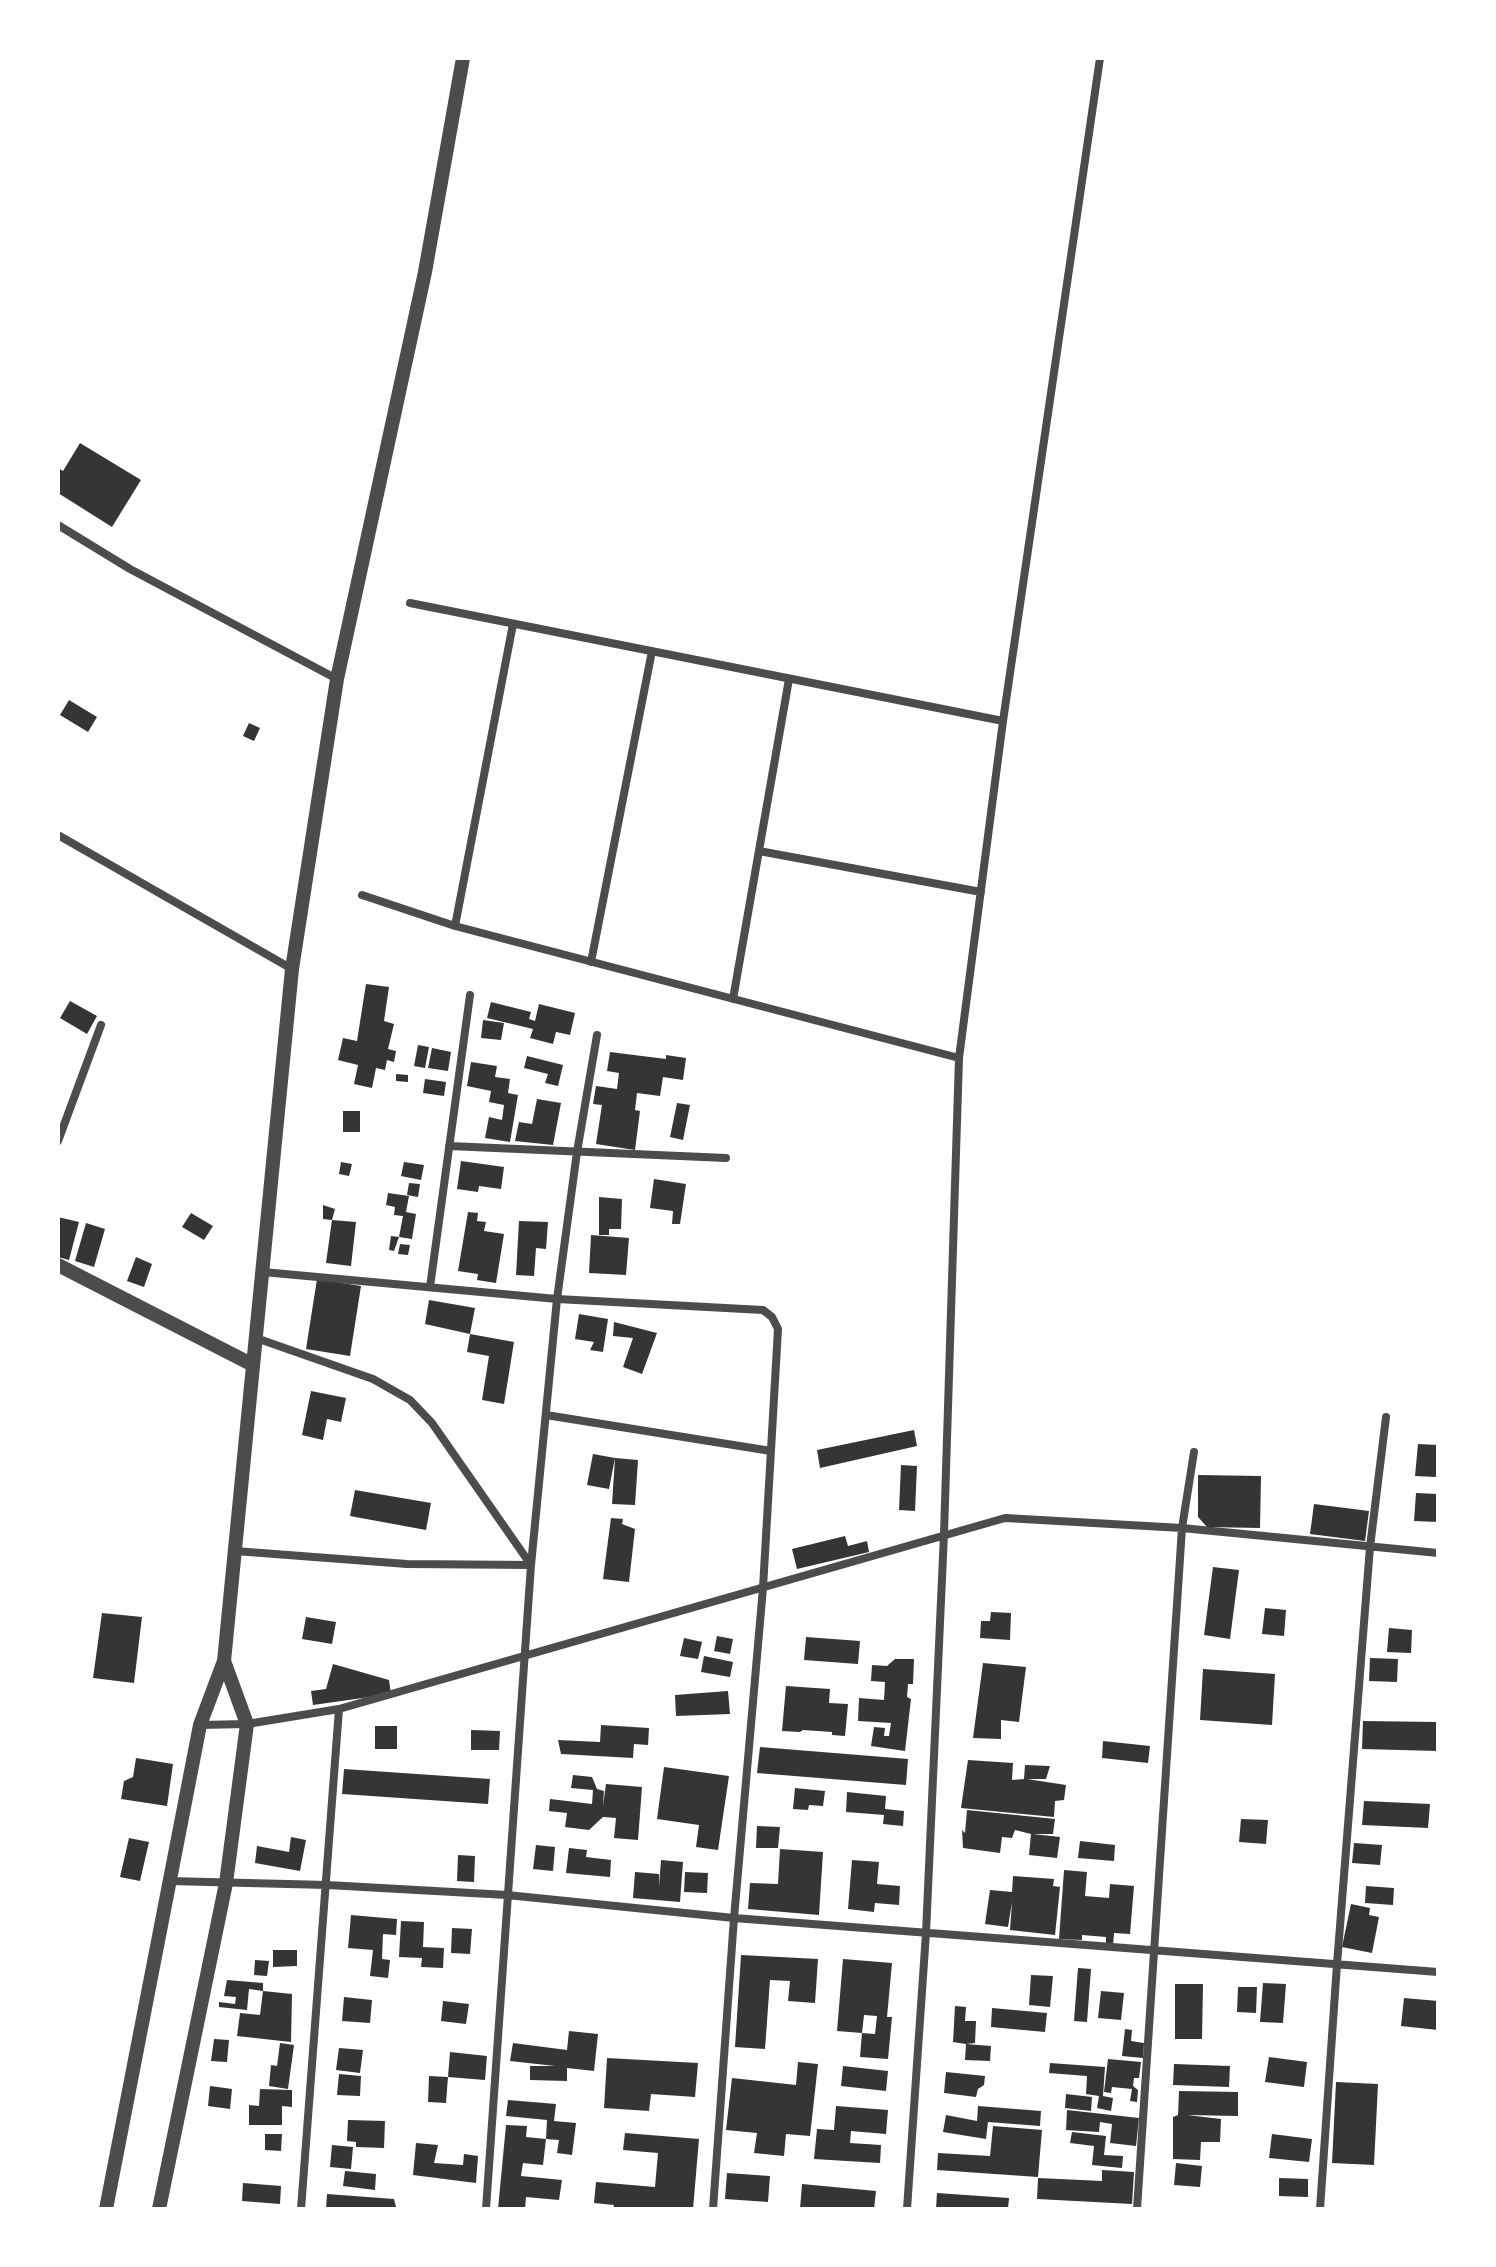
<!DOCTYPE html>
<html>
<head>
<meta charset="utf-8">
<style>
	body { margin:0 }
	#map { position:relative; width:1496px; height:2267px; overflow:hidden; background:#fff; font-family:Inter,sans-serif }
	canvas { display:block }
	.frame { position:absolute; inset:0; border:60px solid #fff; pointer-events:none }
</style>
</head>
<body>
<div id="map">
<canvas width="1496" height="2267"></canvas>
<div class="frame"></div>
</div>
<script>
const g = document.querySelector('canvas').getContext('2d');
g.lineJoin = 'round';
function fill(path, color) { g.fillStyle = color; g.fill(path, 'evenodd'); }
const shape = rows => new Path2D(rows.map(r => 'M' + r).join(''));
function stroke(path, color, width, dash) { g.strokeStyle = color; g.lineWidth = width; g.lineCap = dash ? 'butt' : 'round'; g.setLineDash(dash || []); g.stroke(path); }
fill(shape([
	[80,443,141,480,112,527,58,493,58,468,63,471],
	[69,700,97,717,88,732,60,715],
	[249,723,260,728,254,741,243,736],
	[366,984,389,987,384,1021,394,1024,388,1049,396,1051,394,1062,387,1060,385,1070,376,1068,372,1088,354,1084,358,1065,338,1060,343,1038,357,1041],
	[70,1001,97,1016,87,1034,60,1018],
	[491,1002,531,1012,529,1019,535,1021,539,1004,575,1013,570,1035,556,1032,553,1044,530,1038,533,1029,487,1018],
	[483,1020,504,1023,501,1040,481,1038],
	[418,1045,429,1047,425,1068,414,1066],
	[432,1048,451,1052,448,1071,428,1068],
	[610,1052,666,1059,666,1055,686,1058,683,1080,663,1077,660,1096,637,1093,635,1110,640,1111,635,1150,596,1144,602,1105,593,1104,596,1086,617,1089,619,1073,607,1071],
	[527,1056,563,1065,558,1086,545,1083,548,1074,524,1068],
	[471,1062,497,1066,495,1077,510,1079,508,1093,518,1095,510,1142,485,1138,489,1117,502,1120,504,1105,489,1102,491,1091,467,1086],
	[396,1074,408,1075,408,1082,396,1081],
	[425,1079,446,1082,444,1096,423,1093],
	[537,1099,561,1103,553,1145,515,1141,519,1122,532,1124],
	[677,1103,690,1105,683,1140,670,1137],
	[343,1111,360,1111,360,1132,343,1132],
	[461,1161,504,1167,501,1189,479,1186,478,1192,457,1189],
	[341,1162,352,1164,349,1176,339,1174],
	[404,1162,424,1165,421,1180,401,1176],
	[654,1179,686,1184,680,1224,672,1224,673,1211,650,1208],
	[409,1183,420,1184,418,1197,407,1195],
	[388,1193,409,1196,406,1212,416,1214,412,1239,399,1237,403,1216,394,1215,395,1207,386,1205],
	[599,1197,622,1199,621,1229,609,1229,609,1235,599,1235],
	[323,1205,335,1209,332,1220,323,1219],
	[468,1212,478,1213,477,1221,486,1222,484,1231,504,1234,496,1283,477,1280,478,1274,458,1271],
	[191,1213,213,1226,204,1240,182,1227],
	[58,1217,79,1222,69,1260,58,1257],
	[332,1220,356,1222,351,1266,326,1263],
	[519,1221,548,1222,546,1249,536,1248,534,1276,516,1275],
	[86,1223,105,1229,94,1267,75,1261],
	[591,1235,629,1238,626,1275,589,1273],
	[391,1236,399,1237,394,1251,389,1250],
	[400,1244,410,1245,408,1255,398,1254],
	[136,1257,152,1264,144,1287,127,1281],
	[317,1279,361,1286,350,1356,306,1349],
	[429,1300,475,1308,470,1334,514,1342,504,1404,482,1400,489,1356,467,1352,470,1334,425,1324],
	[579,1314,608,1319,603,1352,590,1350,594,1342,575,1339],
	[614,1322,657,1333,642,1374,623,1367,633,1338,613,1336],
	[311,1391,346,1398,341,1422,327,1419,323,1440,302,1435],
	[914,1430,917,1446,820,1468,817,1450],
	[1418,1444,1438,1445,1436,1477,1415,1476],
	[593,1454,615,1458,609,1489,587,1485],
	[615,1458,638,1460,635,1505,612,1504],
	[901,1465,917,1466,915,1511,899,1510],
	[1198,1475,1261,1476,1260,1528,1207,1527,1198,1517],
	[355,1490,431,1503,426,1530,350,1516],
	[1416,1493,1438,1494,1438,1522,1414,1521],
	[1314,1504,1369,1511,1365,1541,1310,1534],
	[611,1518,623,1519,622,1524,635,1529,629,1582,603,1579],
	[845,1536,848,1546,867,1541,869,1552,797,1569,792,1549],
	[1213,1567,1239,1570,1230,1639,1204,1635],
	[1265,1608,1286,1610,1284,1636,1262,1634],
	[991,1612,1011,1613,1010,1640,980,1638,981,1621,990,1621],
	[102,1613,142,1617,134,1683,93,1678],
	[306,1617,336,1622,332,1644,302,1639],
	[1389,1628,1412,1630,1411,1653,1387,1652],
	[717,1636,733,1639,730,1654,714,1651],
	[806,1637,860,1641,858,1664,804,1660],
	[684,1638,702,1642,698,1659,680,1656],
	[704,1656,733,1662,730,1677,701,1672],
	[1370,1658,1398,1659,1397,1682,1369,1681],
	[895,1659,914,1659,913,1684,908,1684,907,1697,911,1699,905,1751,871,1746,874,1727,885,1728,884,1736,889,1736,891,1723,858,1721,859,1698,884,1700,885,1682,871,1681,872,1665,887,1666],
	[983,1663,1026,1667,1019,1722,1001,1720,1001,1739,973,1738],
	[333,1664,389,1680,391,1694,313,1705,311,1691,326,1689],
	[1203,1669,1275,1674,1272,1725,1200,1720],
	[786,1686,830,1689,829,1703,848,1704,845,1736,832,1735,832,1732,803,1730,800,1732,782,1731],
	[728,1691,730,1714,676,1716,675,1695],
	[1363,1721,1438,1722,1437,1751,1362,1749],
	[601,1725,649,1728,648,1745,634,1744,633,1758,561,1754,558,1740,600,1742],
	[375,1726,397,1726,397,1749,375,1749],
	[471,1730,500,1731,499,1750,471,1750],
	[1103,1741,1150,1746,1148,1763,1102,1758],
	[760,1747,908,1759,906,1785,757,1773],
	[136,1758,173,1764,167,1806,121,1799,124,1781,133,1777],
	[968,1760,1013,1763,1012,1780,1024,1779,1025,1765,1050,1766,1046,1779,1027,1779,1066,1785,1064,1800,1055,1801,1054,1817,961,1808],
	[664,1767,729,1776,718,1850,696,1847,699,1825,657,1819],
	[344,1769,490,1779,488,1804,342,1794],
	[573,1775,592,1777,597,1789,604,1791,603,1806,606,1784,642,1787,638,1840,614,1838,616,1818,603,1817,589,1830,565,1827,567,1813,549,1811,550,1799,592,1804,593,1790,571,1788],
	[795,1788,825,1791,823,1806,809,1805,808,1810,793,1809],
	[847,1792,886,1796,885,1809,904,1811,903,1826,883,1824,884,1815,846,1812],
	[1364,1801,1430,1804,1428,1828,1362,1825],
	[967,1810,1055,1819,1053,1834,1033,1834,1060,1837,1057,1858,1029,1855,1031,1834,1015,1830,1012,1838,1002,1837,1000,1853,963,1848,962,1830,965,1833],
	[1241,1819,1268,1820,1266,1844,1239,1842],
	[757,1826,780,1827,778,1848,756,1848],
	[291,1837,306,1840,300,1871,255,1863,257,1846,289,1852],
	[129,1838,149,1842,140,1881,120,1877],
	[1080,1841,1115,1845,1114,1861,1078,1858],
	[1354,1843,1382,1845,1380,1865,1352,1863],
	[536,1845,555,1847,553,1871,533,1869],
	[569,1848,587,1850,586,1857,611,1860,610,1877,566,1873],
	[780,1849,823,1852,819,1915,748,1909,750,1883,778,1884],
	[458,1855,475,1856,474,1882,457,1881],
	[661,1860,683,1862,680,1902,633,1898,635,1872,659,1874,659,1886],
	[852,1860,879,1862,877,1884,900,1886,899,1905,875,1903,874,1912,848,1909],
	[1064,1870,1087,1872,1085,1896,1109,1898,1110,1884,1134,1886,1130,1934,1114,1933,1113,1946,1106,1945,1106,1937,1082,1935,1082,1940,1059,1939],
	[685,1872,708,1873,707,1893,684,1892],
	[1013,1876,1054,1879,1053,1886,1060,1887,1055,1935,1010,1930,1012,1902,1008,1927,985,1924,990,1890,1012,1892],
	[1366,1886,1394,1888,1393,1905,1365,1903],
	[1351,1904,1370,1908,1369,1915,1379,1917,1372,1953,1342,1947],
	[351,1915,397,1919,396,1935,383,1934,382,1959,390,1960,388,1978,370,1976,373,1950,348,1948],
	[401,1921,424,1922,423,1947,444,1948,443,1968,421,1967,422,1958,399,1957],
	[452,1928,472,1929,470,1954,451,1953],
	[273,1950,297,1950,297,1966,273,1967],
	[741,1955,818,1959,815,2003,788,2001,790,1981,770,1980,765,2049,735,2047],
	[843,1959,892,1963,887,2017,892,2017,888,2059,860,2057,862,2033,875,2034,877,2016,864,2015,862,2033,837,2031],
	[255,1960,269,1961,267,1976,254,1975],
	[1078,1968,1091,1969,1087,2022,1074,2021],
	[1031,1975,1053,1976,1050,2007,1029,2005],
	[227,1980,263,1983,263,1991,249,1989,247,2010,219,2007,219,2002,235,2004,236,1997,224,1996],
	[1263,1983,1286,1984,1283,2023,1260,2022],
	[1175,1984,1203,1984,1202,2039,1175,2039],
	[1238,1987,1257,1987,1256,2013,1237,2012],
	[263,1991,292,1994,291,2042,237,2036,240,2013,260,2015],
	[1101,1991,1124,1993,1121,2020,1098,2018],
	[344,1997,372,2000,370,2023,342,2021],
	[1404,1998,1438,2001,1438,2030,1401,2026],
	[443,2001,469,2004,466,2024,441,2021],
	[955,2006,966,2007,965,2021,976,2021,975,2043,966,2044,991,2046,990,2061,965,2060,966,2044,953,2042],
	[992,2008,1047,2013,1045,2032,991,2027],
	[1125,2029,1132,2030,1131,2041,1144,2043,1143,2058,1122,2056],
	[569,2031,598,2034,594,2071,567,2068,567,2081,530,2080,530,2066,555,2066,510,2061,513,2043,567,2050],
	[214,2039,229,2040,227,2062,211,2061],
	[280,2043,294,2045,288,2089,269,2086,271,2065,277,2066],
	[339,2048,363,2050,360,2073,336,2070],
	[450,2052,487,2056,485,2080,448,2077,446,2103,428,2102,429,2076,448,2077],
	[1269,2057,1307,2062,1304,2087,1265,2082],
	[607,2058,698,2063,695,2097,651,2094,649,2111,604,2108],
	[1108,2059,1141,2062,1139,2078,1134,2078,1133,2086,1138,2090,1137,2102,1130,2101,1132,2089,1112,2087,1111,2093,1104,2092],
	[798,2062,818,2064,810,2136,786,2134,784,2156,754,2153,757,2133,726,2130,732,2078,796,2085],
	[1050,2063,1105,2067,1103,2096,1113,2098,1111,2111,1097,2108,1099,2096,1086,2094,1087,2076,1049,2073],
	[1174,2064,1230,2066,1229,2087,1173,2085],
	[843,2066,888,2071,886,2091,841,2086],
	[946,2072,985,2076,984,2085,978,2089,976,2097,944,2093],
	[339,2074,361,2076,360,2096,337,2095],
	[1336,2082,1378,2084,1374,2165,1332,2163],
	[210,2086,232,2089,230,2109,208,2106],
	[260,2089,292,2090,292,2107,282,2106,282,2125,249,2125,249,2105,259,2106],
	[1179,2091,1238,2092,1238,2116,1187,2115,1221,2119,1220,2142,1201,2142,1200,2160,1173,2159,1173,2117,1178,2115],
	[1066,2094,1092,2097,1091,2111,1065,2108],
	[508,2100,556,2104,554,2121,576,2123,572,2155,557,2153,559,2140,546,2139,547,2120,506,2116],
	[836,2106,888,2110,886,2134,851,2131,850,2143,881,2145,880,2163,814,2159,817,2129,834,2130],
	[978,2106,1041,2111,1040,2126,988,2122,986,2139,943,2132,946,2115,977,2121],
	[1067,2110,1139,2118,1136,2146,1110,2143,1112,2124,1100,2122,1099,2132,1066,2130],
	[348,2120,385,2121,384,2148,356,2147,356,2142,347,2141],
	[506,2125,527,2126,526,2137,546,2139,543,2165,523,2163,521,2176,562,2180,559,2200,526,2197,525,2209,498,2209],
	[993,2126,1042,2130,1038,2177,937,2170,938,2153,990,2156],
	[1072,2132,1106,2136,1104,2155,1123,2156,1122,2168,1092,2165,1094,2146,1070,2143],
	[625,2133,699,2139,693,2209,613,2209,614,2205,594,2203,596,2182,655,2187,658,2153,623,2150],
	[265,2134,282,2134,281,2151,265,2150],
	[1272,2134,1312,2139,1309,2162,1269,2158],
	[416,2143,438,2145,434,2163,463,2165,464,2154,478,2156,476,2183,413,2175],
	[332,2145,353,2147,351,2169,330,2167],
	[1176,2163,1202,2166,1200,2187,1174,2185],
	[1102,2170,1134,2172,1132,2204,1037,2199,1038,2178,1102,2181],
	[345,2171,376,2174,375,2190,343,2186],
	[727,2173,770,2176,768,2202,725,2199],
	[1279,2178,1308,2179,1308,2197,1279,2196],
	[243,2183,281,2186,280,2204,242,2201],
	[802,2184,876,2191,874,2209,800,2209],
	[937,2193,1009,2198,1008,2209,936,2209],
	[327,2194,394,2199,396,2207,326,2209]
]), '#353535');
stroke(shape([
	[58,525,130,569,337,679],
	[410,603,1003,721],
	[58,835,292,969],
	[759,851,981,892],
	[362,895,455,926,959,1058],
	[455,926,513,624],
	[591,962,652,651],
	[733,999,789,679],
	[58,1141,101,1025],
	[449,1146,726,1158],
	[263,1272,557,1299,763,1310,772,1317,778,1329,763,1588,734,1918,713,2209],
	[430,1287,470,995],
	[546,1415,771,1451],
	[235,1551,407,1564,531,1565,432,1423,410,1400,373,1379,256,1338],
	[200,1725,247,1724,339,1709,1005,1518,1182,1528,1438,1553],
	[169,1881,327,1885,507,1895,734,1918,1438,1972],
	[301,2209,339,1709],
	[486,2209,531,1565,557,1299,577,1152,597,1035],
	[907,2209,926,1933,944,1534,959,1058,1003,721,1100,58],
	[1137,2209,1182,1528,1194,1452],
	[1320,2209,1337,1964,1370,1547,1386,1417]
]), '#4c4c4c', 8);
stroke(shape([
	[58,1265,253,1365],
	[106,2209,200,1725,224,1661,292,969,337,679,425,272,463,58],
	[159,2209,226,1883,247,1724,224,1661]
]), '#4c4c4c', 14);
</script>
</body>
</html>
